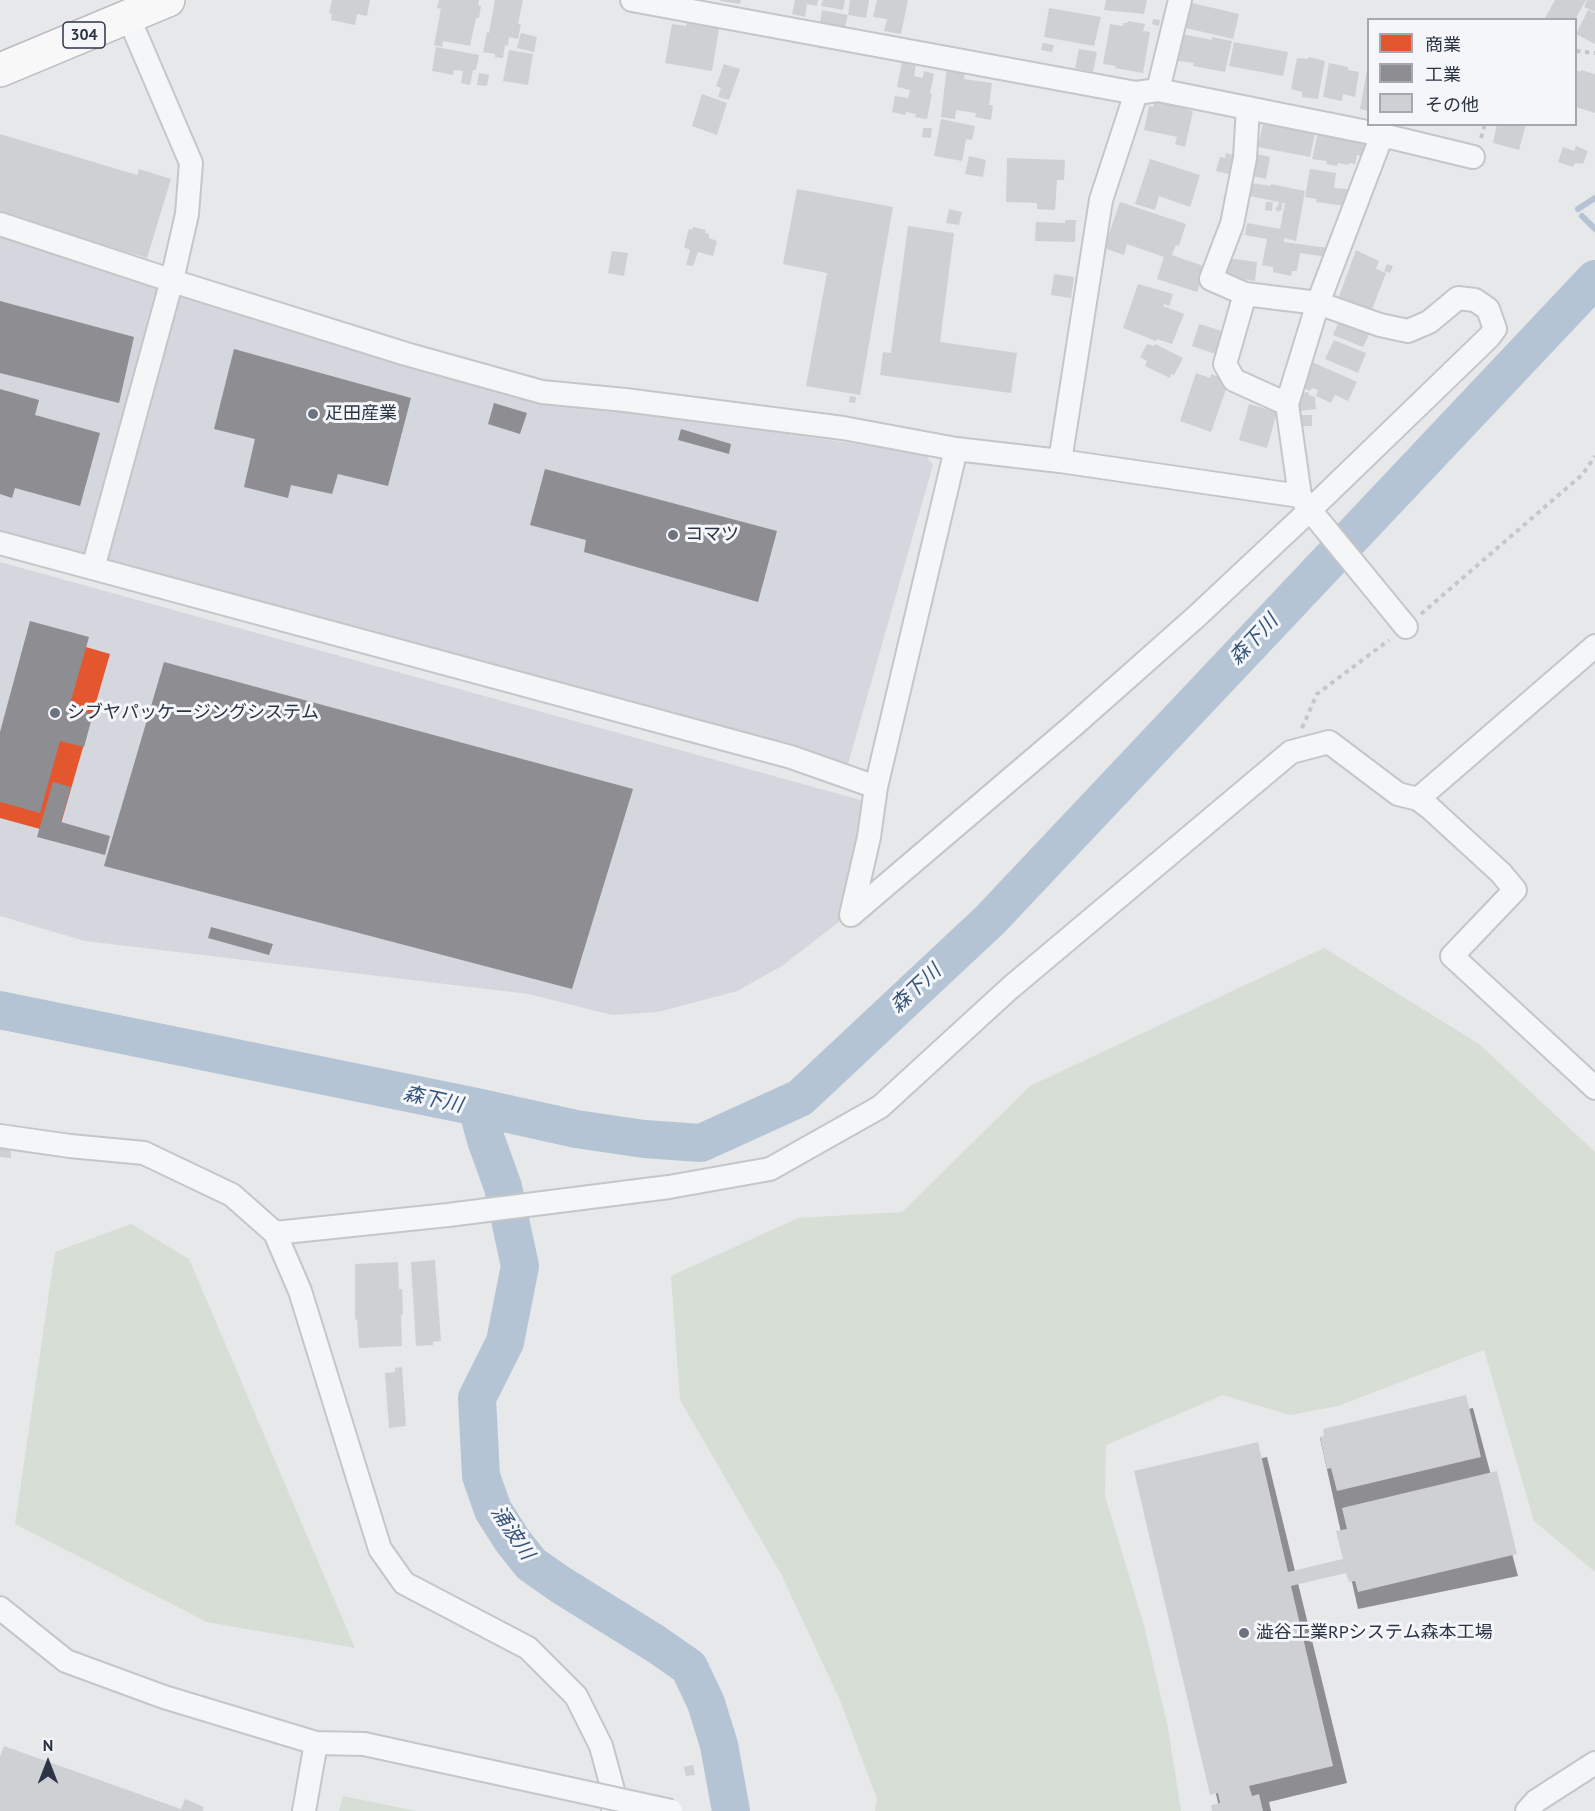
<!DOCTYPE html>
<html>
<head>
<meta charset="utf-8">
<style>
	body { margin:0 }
	#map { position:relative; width:1595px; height:1811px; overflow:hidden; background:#e6e8ea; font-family:"PT Sans","Noto Sans JP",sans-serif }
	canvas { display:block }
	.legend { position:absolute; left:1367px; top:18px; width:210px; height:108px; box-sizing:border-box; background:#f4f6f9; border:2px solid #a4a8b1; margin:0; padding:8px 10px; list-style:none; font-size:18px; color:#2b3445 }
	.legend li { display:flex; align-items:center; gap:12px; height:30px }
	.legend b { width:30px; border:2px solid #a4a8b1 }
	.north { position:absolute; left:18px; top:1733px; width:60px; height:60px; -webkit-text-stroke:4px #f4f6f9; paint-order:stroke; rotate:0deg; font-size:16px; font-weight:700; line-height:24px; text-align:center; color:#2b3445 }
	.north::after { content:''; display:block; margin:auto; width:21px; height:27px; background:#2b3445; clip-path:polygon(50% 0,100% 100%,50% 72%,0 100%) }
</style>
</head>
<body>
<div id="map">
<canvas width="1595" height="1811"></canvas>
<ul class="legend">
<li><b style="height:16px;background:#e4572e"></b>商業</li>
<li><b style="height:16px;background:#8d8d92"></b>工業</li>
<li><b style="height:16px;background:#ced0d3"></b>その他</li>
</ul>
<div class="north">N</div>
</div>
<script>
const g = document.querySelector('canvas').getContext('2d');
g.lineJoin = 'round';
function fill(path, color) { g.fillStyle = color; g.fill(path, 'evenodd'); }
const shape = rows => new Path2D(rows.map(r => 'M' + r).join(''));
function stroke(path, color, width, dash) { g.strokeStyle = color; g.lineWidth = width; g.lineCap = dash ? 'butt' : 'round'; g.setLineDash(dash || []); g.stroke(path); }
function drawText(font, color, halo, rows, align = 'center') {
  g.font = font + ' "PT Sans","Noto Sans JP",sans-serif'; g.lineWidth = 6; g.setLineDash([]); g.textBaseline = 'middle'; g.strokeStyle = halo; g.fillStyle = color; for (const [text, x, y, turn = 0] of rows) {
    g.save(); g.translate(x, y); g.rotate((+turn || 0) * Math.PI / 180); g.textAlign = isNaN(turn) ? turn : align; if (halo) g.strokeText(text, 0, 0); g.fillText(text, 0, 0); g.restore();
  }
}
fill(shape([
	[0,227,667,416,925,454,933,465,848,764,562,682,66,551,0,532],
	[0,562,864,801,840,921,782,966,737,991,658,1012,612,1015,529,994,85,941,0,916]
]), '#d4d7dd');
fill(shape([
	[1324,948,1479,1044,1595,1152,1595,1572,1534,1521,1484,1350,1338,1406,1290,1415,1223,1395,1106,1445,1105,1496,1144,1625,1168,1728,1181,1811,875,1811,877,1799,839,1698,781,1574,680,1400,671,1276,798,1218,902,1212,1030,1086],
	[131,1224,189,1259,355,1648,207,1622,15,1524,55,1252],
	[343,1796,416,1811,339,1811]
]), '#d6ded6');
fill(shape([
	[41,634,110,654,58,834,0,818,0,773]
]), '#e4572e');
fill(shape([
	[0,301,134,337,119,403,0,373],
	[234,349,411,398,388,486,338,474,332,494,291,485,288,498,244,487,255,439,214,429],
	[0,389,39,400,35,415,100,433,80,506,15,488,12,498,0,494],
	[494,403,527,413,520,434,488,424],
	[681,429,731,444,729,454,678,440],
	[545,469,777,531,758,602,584,552,586,540,530,525],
	[30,621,89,637,69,708,93,714,84,747,60,741,40,813,0,802,0,732],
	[164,662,633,789,572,989,104,866],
	[53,782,71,787,61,822,110,836,105,855,37,837],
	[211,927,273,944,269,955,208,938],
	[1473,1408,1518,1576,1358,1609,1320,1438],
	[1267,1457,1347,1783,1269,1802,1271,1811,1220,1811,1143,1483],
	[11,1752,164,1811,13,1811,21,1789,2,1781]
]), '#8d8d92');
stroke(shape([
	[1578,209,1595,198],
	[1582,216,1595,229]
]), '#b4c4d5', 6);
stroke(shape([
	[0,1010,477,1107,576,1129,644,1139,701,1143,800,1098,990,920,1595,279],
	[477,1107,486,1140,503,1187,520,1266,505,1342,477,1398,481,1476,493,1510,512,1540,531,1564,561,1585,656,1644,689,1667,706,1703,719,1745,731,1811]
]), '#b4c4d5', 38);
fill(shape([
	[332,0,370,0,367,16,357,14,355,25,331,20,332,14,329,13],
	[439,0,479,0,478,5,481,6,479,18,476,18,470,46,443,41,442,47,434,45,441,9,437,8],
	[495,0,523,0,518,24,521,24,518,39,509,37,508,46,505,45,503,58,495,57,495,54,483,52,487,32,489,33],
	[720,0,741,0,740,4,720,1],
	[795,0,818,0,817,6,807,4,805,17,792,14],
	[823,0,845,0,843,10,821,6],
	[850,0,869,0,866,18,848,15],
	[877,0,908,0,901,34,884,31,887,19,873,17],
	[1106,0,1147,0,1144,14,1104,10],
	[1555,0,1586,0,1575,20,1544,20],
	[1587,0,1595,0,1595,12,1584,7],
	[1192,3,1239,14,1233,39,1186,28],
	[1049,8,1101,17,1094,46,1044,37],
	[822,10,848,15,845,27,820,22],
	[1588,10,1595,13,1595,44,1576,34],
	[1153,19,1160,20,1159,26,1152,24],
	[1128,21,1145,24,1143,31,1150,32,1143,73,1115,68,1116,66,1103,64,1110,24,1123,26,1123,23,1127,23],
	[687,23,706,26,706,23,716,24,715,27,719,29,712,71,665,63,672,24,686,26],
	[521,33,537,37,534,52,517,48],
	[1182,34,1212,40,1212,37,1232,41,1225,72,1193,66,1194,63,1178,61],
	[1234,42,1288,52,1283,76,1229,66],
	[1043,43,1054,45,1052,52,1041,50],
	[436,47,479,55,476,70,473,70,470,85,461,83,463,71,454,70,453,75,432,71],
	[1079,49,1097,52,1093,72,1075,68],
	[509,50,533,54,528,85,503,81],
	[903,57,917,59,914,76,923,78,924,71,934,74,930,93,932,94,927,119,915,117,916,114,906,112,906,115,892,112,895,96,908,98,910,90,897,87],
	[1309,57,1325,61,1318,99,1302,97,1302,92,1291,89,1297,58,1308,59],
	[1329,63,1348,67,1348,70,1359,72,1355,97,1343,94,1342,101,1323,97],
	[724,64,740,69,729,100,718,97,721,88,716,86],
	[947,66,965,68,964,79,992,83,989,105,993,105,991,120,975,117,976,113,956,110,955,119,941,117],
	[1367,70,1368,70,1368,111,1360,109],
	[1576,70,1580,72,1581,70,1595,74,1595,113,1576,107],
	[479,73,489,75,487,86,477,85],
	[702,94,727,103,717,135,692,126],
	[1155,100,1186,107,1186,109,1193,111,1185,147,1175,144,1177,137,1144,130,1149,106,1153,107],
	[941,119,975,126,972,140,966,139,962,161,934,156],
	[1263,123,1300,130,1316,129,1310,157,1258,147],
	[1497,124,1526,124,1519,150,1493,143],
	[923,128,932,128,931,138,922,137],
	[1318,132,1369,142,1367,157,1357,155,1355,164,1349,163,1349,165,1338,163,1337,166,1326,164,1327,161,1312,159],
	[0,134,137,175,139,169,171,179,147,258,0,214],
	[1576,146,1588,151,1583,164,1575,163,1573,167,1558,162,1563,147,1574,151],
	[1226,153,1237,156,1232,175,1216,171,1220,157,1225,158],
	[1253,153,1270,157,1266,179,1249,175],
	[969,156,986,160,983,177,965,174],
	[1007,158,1065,160,1064,180,1057,180,1055,210,1037,209,1037,203,1006,202],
	[1150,159,1200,175,1190,207,1159,196,1155,210,1135,204],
	[1310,169,1336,173,1334,188,1348,189,1345,206,1316,202,1317,199,1305,197],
	[1251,183,1271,186,1271,184,1305,191,1296,241,1284,238,1284,242,1328,248,1327,257,1300,253,1297,271,1292,271,1291,276,1273,272,1273,267,1262,265,1267,239,1245,235,1247,223,1280,229,1285,203,1282,203,1282,209,1278,212,1275,208,1278,206,1279,202,1249,196],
	[797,189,893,207,860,395,806,386,827,273,783,264],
	[1120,202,1186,224,1179,246,1176,245,1172,255,1206,267,1197,292,1157,279,1164,257,1127,244,1124,255,1104,248],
	[1266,202,1273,202,1272,211,1265,210],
	[949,209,962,212,959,225,946,223],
	[1065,220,1076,220,1075,242,1035,241,1036,222,1065,223],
	[908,226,954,233,940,342,1017,353,1011,393,880,375,883,352,891,353],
	[693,227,706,230,705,233,709,234,709,238,717,241,713,256,698,252,693,266,686,265,690,250,684,247,689,229,692,230],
	[1356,250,1379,261,1376,269,1386,273,1371,312,1338,299],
	[612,251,628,253,624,276,608,273],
	[1227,258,1257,262,1255,281,1224,276],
	[1387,264,1393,266,1390,273,1384,271],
	[1054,274,1074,277,1071,298,1051,295],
	[1138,284,1173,294,1169,306,1164,304,1163,306,1184,314,1172,344,1157,339,1156,341,1123,328],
	[1340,319,1371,331,1363,347,1333,335],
	[1199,324,1229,333,1221,356,1192,346],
	[1334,340,1366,353,1358,373,1325,359],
	[1147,344,1154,346,1155,344,1183,358,1174,375,1171,374,1170,378,1145,366,1147,361,1140,357],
	[1312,362,1357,382,1348,401,1335,395,1331,403,1316,396,1318,390,1312,388,1310,391,1301,387],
	[1196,373,1210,378,1211,374,1229,381,1211,432,1180,421],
	[1308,392,1309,395,1315,397,1316,409,1300,411,1297,393],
	[850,396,856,397,855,403,849,402],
	[1249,404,1277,412,1267,448,1239,440],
	[1301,415,1312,415,1312,426,1301,426],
	[0,1149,11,1150,11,1158,0,1157],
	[435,1260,441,1341,433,1342,433,1345,416,1346,411,1262],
	[398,1262,399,1289,402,1289,403,1314,401,1315,402,1346,359,1348,357,1320,355,1319,355,1264],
	[402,1367,406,1426,389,1428,385,1373,395,1372,395,1368],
	[1466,1395,1481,1457,1337,1491,1331,1468,1327,1469,1320,1437,1324,1436,1323,1429],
	[1258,1442,1288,1572,1343,1559,1336,1531,1347,1529,1342,1508,1497,1471,1517,1554,1358,1592,1355,1581,1349,1582,1346,1573,1291,1586,1333,1766,1249,1786,1252,1796,1259,1794,1263,1811,1212,1811,1211,1805,1220,1803,1218,1793,1210,1795,1134,1471],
	[4,1746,181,1809,185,1799,204,1807,203,1811,0,1811,0,1757],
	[693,1765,695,1775,686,1776,684,1767]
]), '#ced0d3');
const minor = shape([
	[632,0,1136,93,1158,90,1180,0],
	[1158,90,1382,135,1473,157],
	[1382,135,1318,303,1287,404,1300,496,1310,510,1406,627],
	[0,224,182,284,406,354,542,392,625,400,843,428,956,449,1060,461,1300,496],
	[1245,294,1225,364,1234,380,1287,404],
	[1060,461,1101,200,1136,93],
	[0,543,791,757,876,787,956,449],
	[93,568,172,280,187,214,191,163,128,16],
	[1418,799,1595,646],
	[851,915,1074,725,1197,616,1310,510,1489,337,1495,329,1488,309,1475,300,1458,298,1429,322,1408,331,1380,325,1318,303,1245,294,1211,279,1232,224,1245,158,1248,108],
	[851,915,869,837,876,787],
	[0,1136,70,1146,144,1153,232,1195,275,1233,300,1291,380,1549,404,1583,528,1648,576,1696,601,1746,614,1794,613,1811],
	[275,1233,448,1215,669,1187,770,1169,880,1107,1010,988,1291,752,1329,742,1398,794,1418,799,1430,808,1501,873,1515,890,1452,956,1595,1088],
	[0,1608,66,1661,164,1697,316,1743,364,1744],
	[304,1811,316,1743],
	[1527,1811,1536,1801,1595,1763]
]);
const highway = shape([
	[0,70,168,0]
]);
stroke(minor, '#c4c6c8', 26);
stroke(highway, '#b8bbbf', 36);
stroke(shape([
	[1576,51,1595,53],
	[1481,138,1485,124],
	[1421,614,1583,474,1595,456],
	[1302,728,1317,694,1389,640]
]), '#c5c6ca', 4, [4.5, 4.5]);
stroke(minor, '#f5f6f7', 22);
stroke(highway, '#f8f8f8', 33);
const minorBridge = shape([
	[364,1744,671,1811]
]);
stroke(minorBridge, '#c4c6c8', 26, []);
stroke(minorBridge, '#f5f6f7', 22);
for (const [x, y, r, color] of [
	[313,414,6,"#6c737f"],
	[673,535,6,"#6c737f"],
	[55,713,6,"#6c737f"],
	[1244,1633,6,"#6c737f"]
]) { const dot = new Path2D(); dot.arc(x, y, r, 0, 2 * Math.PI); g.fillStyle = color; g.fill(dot); stroke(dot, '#f4f6f9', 2); }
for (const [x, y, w] of [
	[84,35,42]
]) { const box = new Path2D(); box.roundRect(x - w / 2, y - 13, w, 26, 4.5); g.fillStyle = '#f4f6f9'; g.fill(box); stroke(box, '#2b3445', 1.5); }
drawText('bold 16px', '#2b3445', null, [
	["304",84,35]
]);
drawText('18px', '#2b3445', '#f4f6f9', [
	["疋田産業",325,414],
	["コマツ",685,535],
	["シブヤパッケージングシステム",67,713],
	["澁谷工業RPシステム森本工場",1256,1633]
], 'left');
drawText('italic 20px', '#34527a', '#f4f6f9', [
	["森下川",1254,640,-47],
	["森下川",916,989,-43],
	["森下川",433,1100,12],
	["涌波川",512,1533,56]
]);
</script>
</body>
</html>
